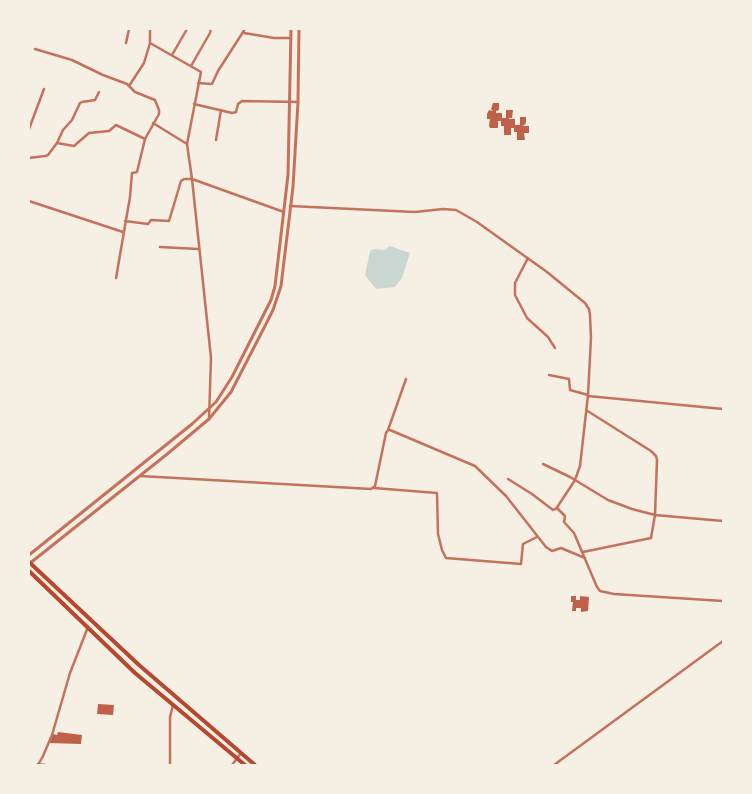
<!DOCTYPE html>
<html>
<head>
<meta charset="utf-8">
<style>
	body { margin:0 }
	#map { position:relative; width:752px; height:794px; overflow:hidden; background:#f6efe4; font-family:Overpass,sans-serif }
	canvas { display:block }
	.frame { position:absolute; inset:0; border:30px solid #f6efe4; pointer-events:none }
</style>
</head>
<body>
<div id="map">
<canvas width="752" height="794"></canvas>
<div class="frame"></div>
</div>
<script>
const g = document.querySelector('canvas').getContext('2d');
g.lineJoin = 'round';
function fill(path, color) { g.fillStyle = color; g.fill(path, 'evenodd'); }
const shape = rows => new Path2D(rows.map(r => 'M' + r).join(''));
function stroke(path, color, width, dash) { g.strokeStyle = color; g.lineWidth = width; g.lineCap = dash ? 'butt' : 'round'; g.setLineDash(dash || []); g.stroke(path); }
fill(shape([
	[390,246,410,253,402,278,395,287,376,289,365,275,370,251,374,249,384,250]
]), '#c9d6d2');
fill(shape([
	[493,103,499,103,499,110,496,111,496,113,502,113,502,118,506,118,506,110,513,110,512,118,509,118,509,119,515,119,515,125,520,125,520,117,526,117,526,123,523,126,529,126,529,133,524,133,525,140,517,140,517,132,514,132,514,128,511,128,511,135,504,135,504,126,501,126,501,121,498,121,498,128,490,128,489,126,490,119,487,119,487,114,489,110,493,111,491,109],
	[571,596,576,596,576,600,580,600,580,596,589,597,588,611,581,612,581,608,576,608,576,611,572,611,573,602,571,602],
	[98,704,114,705,113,715,97,714],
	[58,732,82,735,81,744,49,743,53,734,57,735]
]), '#bf614a');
stroke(shape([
	[150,29,150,43,201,72,187,144,192,179,211,358,209,419],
	[244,33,274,38,291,38],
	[126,43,129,29],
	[35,49,72,60,103,75,127,84,135,92,155,100,159,110,159,114,145,139,137,172,132,173,130,197,116,278],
	[172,55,187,29],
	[191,66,210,33,211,29],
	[198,83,212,84,218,71,245,29],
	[129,86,144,63,150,43],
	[194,104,232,113,236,112,238,104,242,101,298,102],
	[153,123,187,144],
	[29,129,44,89],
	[216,140,221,110],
	[57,143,74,146,89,133,109,131,116,125,145,139],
	[29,158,45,156,48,155,57,143,63,130,72,120,80,103,82,102,95,100,99,92],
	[29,201,123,232],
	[290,206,415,212,443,209,456,210,477,222,547,272,585,303,589,309,590,315,591,338,588,395,580,466,575,480,556,509],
	[125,221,148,224,151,220,169,221,181,181,184,179,192,179,284,212],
	[160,247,198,249],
	[528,258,515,283,515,295,527,318,548,337,555,348],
	[549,375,569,379,570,390,588,395],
	[588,396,723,409],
	[388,430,406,379],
	[543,464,570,477,608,500,632,509,655,515,723,521],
	[140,476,371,489,375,486,386,433,388,430,390,430,475,466,506,496,546,547,552,551,561,548,585,558],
	[508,479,532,494,553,510,557,508,565,516,564,522,574,533,597,587,600,591,614,594,723,601],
	[374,488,437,493,438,534,442,550,446,558,521,564,523,544,537,537],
	[583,552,651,538,655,515,657,460,656,456,651,451,586,410],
	[38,764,46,765],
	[38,765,43,756,52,735,70,673,88,627],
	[170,765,170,717,173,705],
	[232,765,241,753],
	[554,765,723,641]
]), '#c5725c', 2.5);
stroke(shape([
	[29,555,192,424,216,402,232,377,271,300,275,286,288,175,291,29],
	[29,564,166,455,209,419,231,392,266,324,273,310,281,286,293,187,298,102,299,29]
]), '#c5725c', 3);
stroke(shape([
	[29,562,139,665,255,765],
	[29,571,135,673,245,765]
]), '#b5482f', 4);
</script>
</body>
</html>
